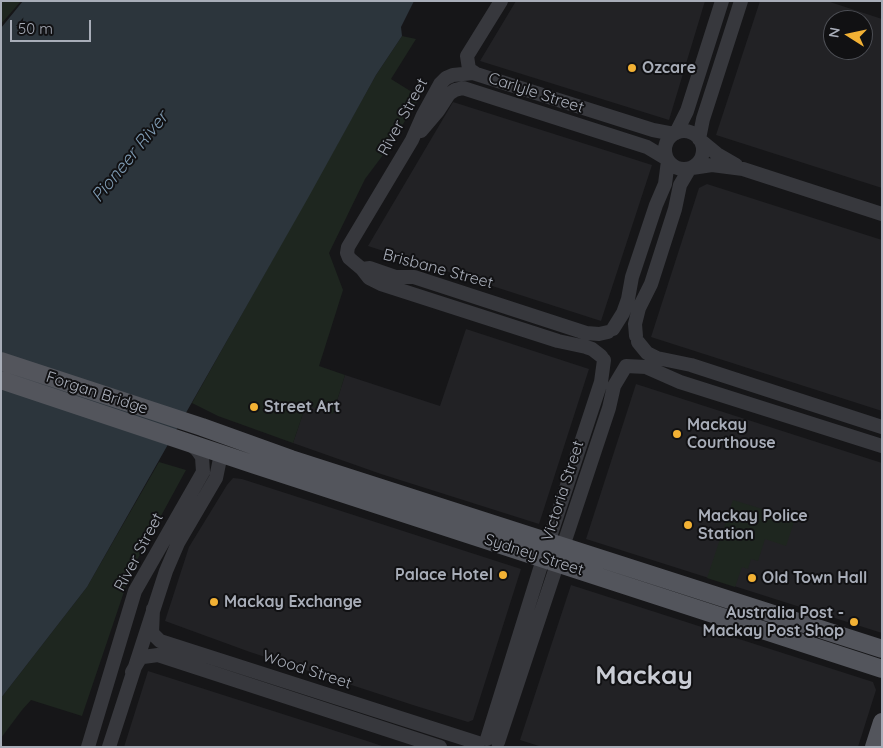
<!DOCTYPE html>
<html>
<head>
<meta charset="utf-8">
<style>
	body { margin:0 }
	#map { position:relative; width:883px; height:748px; overflow:hidden; background:#161618; font-family:Quicksand,sans-serif }
	canvas { display:block }
	.frame { position:absolute; inset:0; border:2px solid #a8adb8; pointer-events:none }
	.north { position:absolute; left:823px; top:10px; width:50px; height:50px; box-sizing:border-box; background:#111113; border:1px solid #4d4f55; border-radius:50%; rotate:280deg; font-size:14px; font-weight:700; line-height:20px; text-align:center; color:#a8adb8 }
	.north::after { content:''; display:block; margin:auto; width:18px; height:22px; background:#f2b134; clip-path:polygon(50% 0,100% 100%,50% 72%,0 100%) }
	.scale { position:absolute; left:10px; top:20px; width:81px; height:22px; box-sizing:border-box; border:2px solid #a8adb8; border-top:0; padding-left:6px; font-size:15px; line-height:18px; white-space:nowrap; color:#a8adb8; -webkit-text-stroke:4px #111113; paint-order:stroke }
</style>
</head>
<body>
<div id="map">
<canvas width="883" height="748"></canvas>
<div class="frame"></div>
<div class="north">N</div>
<div class="scale">50 m</div>
</div>
<script>
const g = document.querySelector('canvas').getContext('2d');
g.lineJoin = 'round';
function fill(path, color) { g.fillStyle = color; g.fill(path, 'evenodd'); }
const shape = rows => new Path2D(rows.map(r => 'M' + r).join(''));
function stroke(path, color, width, dash) { g.strokeStyle = color; g.lineWidth = width; g.lineCap = dash ? 'butt' : 'round'; g.setLineDash(dash || []); g.stroke(path); }
function drawText(font, color, halo, rows, align = 'center') {
  g.font = font + ' Quicksand,sans-serif'; g.lineWidth = 4; g.setLineDash([]); g.textBaseline = 'middle'; g.strokeStyle = halo; g.fillStyle = color; for (const [text, x, y, turn = 0] of rows) {
    g.save(); g.translate(x, y); g.rotate((+turn || 0) * Math.PI / 180); g.textAlign = isNaN(turn) ? turn : align; if (halo) g.strokeText(text, 0, 0); g.fillText(text, 0, 0); g.restore();
  }
}
fill(shape([
	[516,1,705,1,669,120,480,61],
	[760,1,827,1,882,19,882,188,716,135],
	[833,20,863,20,863,50,833,50],
	[453,102,652,165,601,321,368,246],
	[707,184,882,240,882,411,651,337,699,188],
	[466,329,589,369,539,524,381,474,293,443,306,404,333,413,345,375,440,406],
	[636,384,882,463,882,633,586,539],
	[233,478,242,479,521,569,473,720,468,722,416,706,250,652,165,621,189,547,227,485],
	[571,585,873,682,876,690,858,747,542,747,520,740],
	[148,671,364,740,385,747,124,747]
]), '#222225');
fill(shape([
	[1,1,21,1,1,24],
	[402,36,416,39,391,79,420,97,386,151,365,179,329,253,343,290,319,366,345,375,333,414,306,405,293,443,218,416,192,403,376,75],
	[159,462,186,470,131,571,82,716,31,700,22,710,1,738,1,698,87,587],
	[733,500,795,519,786,546,765,539,758,561,751,559,748,569,742,567,735,587,707,578]
]), '#1e261f');
fill(shape([
	[23,1,414,1,401,27,402,36,376,75,308,198,87,587,1,698,1,28]
]), '#2c353c');
stroke(shape([
	[475,73,469,69,467,56,501,1],
	[421,131,438,111,449,94,455,90,463,88,647,147,667,159],
	'665 150a19 19 0 1 1 38 0a19 19 0 1 1-38 0Z',
	[676,133,687,111,722,1],
	[699,139,703,119,741,1],
	[700,140,717,154,736,165],
	[692,168,712,165,743,169,882,214],
	[362,269,369,278,381,284,558,341,586,347,592,349,601,356],
	[613,329,623,313,628,299,632,277,656,205,665,184,668,161],
	[608,332,599,334,586,333,414,277,396,277,370,268,362,269,349,258,347,253,348,247,412,140,423,115,440,84,446,78,453,75,473,73,653,130,674,134],
	[636,336,635,324,639,308,651,284,675,209,680,185,690,168],
	[638,342,647,353,657,358,691,365,882,427],
	[626,366,646,367,680,382,882,446],
	[153,609,152,633,160,641,478,743],
	[132,672,139,660,143,657,158,655,440,747],
	[487,739,548,543,601,382,604,360],
	[498,742,609,408,614,386,626,366],
	[88,747,135,591,203,472,202,457,197,450,189,443],
	[109,747,166,571,178,543,216,478,221,454]
]), '#37383d', 14);
stroke(shape([
	[1,361,202,427,291,459,882,649],
	[1,380,255,465,882,669],
	[874,747,882,722]
]), '#53555c', 18);
for (const [x, y, r, color] of [
	[632,68,5,"#f2b134"],
	[254,407,5,"#f2b134"],
	[677,434,5,"#f2b134"],
	[688,525,5,"#f2b134"],
	[503,575,5,"#f2b134"],
	[752,578,5,"#f2b134"],
	[214,602,5,"#f2b134"],
	[854,622,5,"#f2b134"]
]) { const dot = new Path2D(); dot.arc(x, y, r, 0, 2 * Math.PI); g.fillStyle = color; g.fill(dot); stroke(dot, '#111113', 2); }
drawText('bold 16px', '#a8adb8', '#111113', [
	["Ozcare",642,68],
	["Street Art",264,407],
	["Mackay",687,425],
	["Courthouse",687,443],
	["Mackay Police",698,516],
	["Station",698,534],
	["Palace Hotel",493,575,"right"],
	["Old Town Hall",762,578],
	["Mackay Exchange",224,602],
	["Australia Post -",844,613,"right"],
	["Mackay Post Shop",844,631,"right"]
], 'left');
drawText('16px', '#a8adb8', '#111113', [
	["Carlyle Street",536,93,18],
	["River Street",403,117,-61],
	["Brisbane Street",438,269,15],
	["Forgan Bridge",97,393,18],
	["Victoria Street",563,491,-72],
	["River Street",139,552,-62],
	["Sydney Street",534,555,18],
	["Wood Street",307,670,18]
]);
drawText('italic 18px', '#7f9bb3', '#111113', [
	["Pioneer River",130,157,-51]
]);
drawText('bold 26px', '#c9ccd4', '#111113', [
	["Mackay",644,676]
]);
</script>
</body>
</html>
